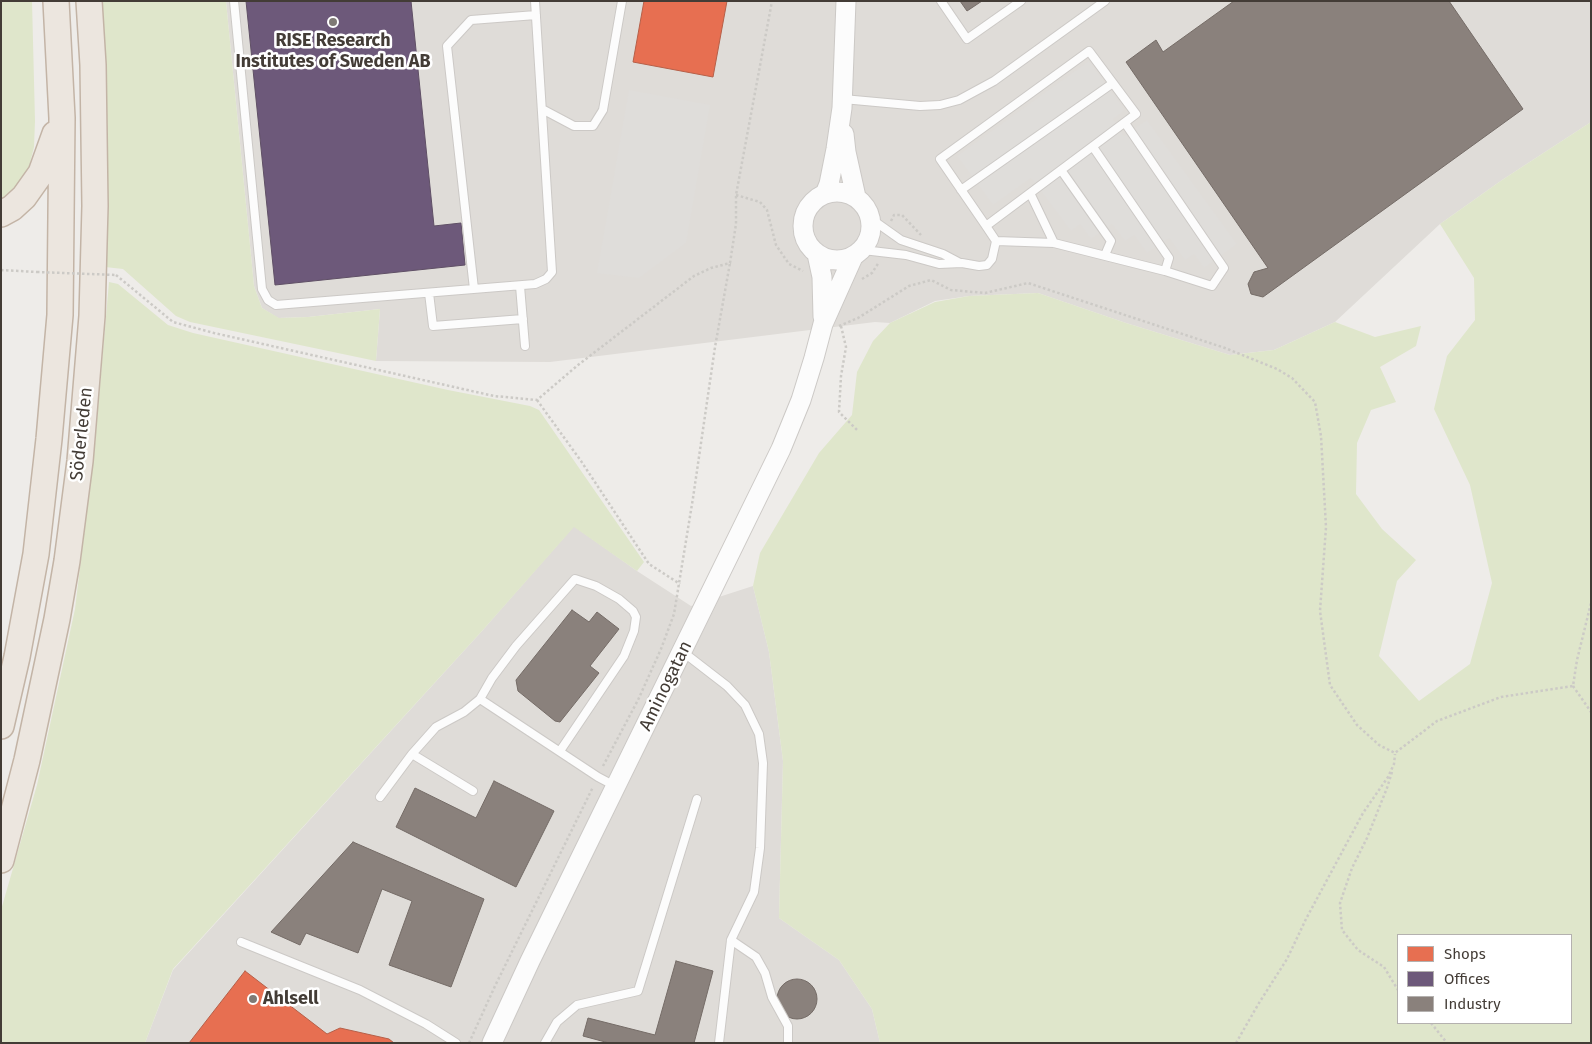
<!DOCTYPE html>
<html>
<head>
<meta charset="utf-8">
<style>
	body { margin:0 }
	#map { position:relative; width:1592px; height:1044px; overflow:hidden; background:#eeece9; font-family:"Fira Sans",sans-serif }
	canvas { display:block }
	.frame { position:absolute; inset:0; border:2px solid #433c36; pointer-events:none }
	.legend { position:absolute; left:1397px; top:934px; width:175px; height:90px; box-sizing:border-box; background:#fff; border:1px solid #b4b1af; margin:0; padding:6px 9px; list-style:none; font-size:15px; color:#433c36 }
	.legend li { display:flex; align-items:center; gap:10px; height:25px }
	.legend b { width:25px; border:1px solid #b4b1af }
</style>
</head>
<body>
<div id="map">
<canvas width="1592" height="1044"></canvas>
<div class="frame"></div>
<ul class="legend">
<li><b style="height:14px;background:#e76f51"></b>Shops</li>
<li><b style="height:14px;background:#6d597a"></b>Offices</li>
<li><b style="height:14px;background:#8a817c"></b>Industry</li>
</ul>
</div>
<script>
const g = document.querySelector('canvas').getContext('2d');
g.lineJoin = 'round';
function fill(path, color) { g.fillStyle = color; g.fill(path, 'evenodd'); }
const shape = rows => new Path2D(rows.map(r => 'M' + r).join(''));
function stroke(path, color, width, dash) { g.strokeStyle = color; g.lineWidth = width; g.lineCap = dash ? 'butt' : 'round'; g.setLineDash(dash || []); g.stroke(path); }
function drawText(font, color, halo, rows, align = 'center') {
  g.font = font + ' "Fira Sans",sans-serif'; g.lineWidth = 5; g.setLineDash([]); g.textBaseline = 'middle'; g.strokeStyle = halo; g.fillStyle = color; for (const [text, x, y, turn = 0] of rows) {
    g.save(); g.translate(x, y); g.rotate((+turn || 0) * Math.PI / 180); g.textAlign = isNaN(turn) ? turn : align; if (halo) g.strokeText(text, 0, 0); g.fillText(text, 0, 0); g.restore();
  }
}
fill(shape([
	[226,1,1591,1,1591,122,1502,180,1440,224,1335,322,1274,350,1230,355,1126,323,1038,293,969,296,935,301,890,323,875,322,550,362,376,361,380,309,308,317,278,318,262,308,254,286],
	[574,526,637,571,691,606,753,586,769,652,783,761,779,918,839,960,872,1009,880,1043,145,1043,173,970,482,631]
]), '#dfdcd8');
fill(shape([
	[1,1,32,1,35,121,34,147,29,167,20,182,1,200],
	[102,1,226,1,254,286,262,308,279,318,308,317,380,309,376,361,190,322,176,316,123,269,105,267,108,205,107,113],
	[1591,122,1591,1043,880,1043,872,1009,839,960,779,918,783,761,769,652,753,586,760,553,819,453,852,415,857,372,873,341,890,323,935,302,969,296,1038,293,1126,323,1230,355,1274,350,1335,322,1375,337,1421,326,1416,346,1380,367,1396,402,1371,410,1357,443,1356,494,1382,529,1416,560,1397,581,1379,656,1419,701,1470,664,1492,583,1470,485,1434,409,1447,356,1475,320,1474,278,1440,224,1502,180],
	[1398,935,1571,935,1571,1023,1398,1023],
	[109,282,118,284,168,325,193,333,448,390,530,406,539,410,644,562,637,571,574,527,482,631,173,969,145,1043,1,1043,1,910,37,785,75,609,95,443]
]), '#dfe6cb');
fill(shape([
	[1089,61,1125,110,1113,119,1124,136,1147,120,1237,244,1204,268,1194,254,1185,260,1169,238,1147,253,1134,235,1125,241,1112,224,1091,239,1080,224,1071,231,1031,178,993,205,957,156],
	[629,90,710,105,686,243,639,278,597,273]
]), '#dfddda');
const shops = shape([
	[644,1,727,1,713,77,633,62,644,1],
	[245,971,327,1034,340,1028,389,1039,394,1043,189,1043,245,971]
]);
fill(shops, '#e76f51');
stroke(shops, '#b66049', 1);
const offices = shape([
	[246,1,411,1,434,226,461,223,465,265,275,285,246,1]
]);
fill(offices, '#6d597a');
stroke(offices, '#605066', 1);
const industry = shape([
	[960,1,982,1,967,11,960,1],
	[1234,1,1449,1,1523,109,1263,297,1251,294,1248,284,1254,272,1268,268,1126,62,1156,40,1163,52,1234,1],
	[572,610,589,622,597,612,619,629,590,666,599,673,560,722,555,721,518,691,516,680,572,610],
	[494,781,554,811,516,887,396,827,415,788,476,818,494,781],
	[353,842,484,899,451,987,389,965,412,901,382,889,358,953,306,933,300,945,271,932,353,842],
	[676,961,713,971,694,1043,609,1043,583,1036,588,1018,655,1035,676,961],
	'777 999a20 20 0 1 1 40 0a20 20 0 1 1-40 0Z'
]);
fill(industry, '#8a817c');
stroke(industry, '#756c67', 1);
const service = shape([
	[234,1,262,289,268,300,276,305,535,284,546,279,552,272,535,1],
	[941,1,967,39,1021,1],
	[843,99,920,106,940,105,959,100,994,81,1105,1],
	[542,109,574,126,593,126,603,110,622,1],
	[1093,147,1169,258,1165,271],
	[1061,170,1111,241,1105,255],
	[961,190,1113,83],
	[1030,193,1054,243],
	[870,218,901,240,943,254,960,263],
	[996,241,1054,243,1165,271,1212,286,1224,268,1125,123],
	[863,250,906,255,939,264,962,263,979,266,987,265,992,259,996,241,986,226,940,159,1089,51,1136,114,986,226],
	[520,286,525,346],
	[474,289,447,46,471,20,536,15],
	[429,293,433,326,523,319],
	[683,652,727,686,745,705,759,734,763,763,760,848,754,892,731,940,719,1043],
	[480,699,598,777,615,786],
	[412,754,473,791],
	[380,797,412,754,436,727,464,712,480,699,492,678,516,646,575,579,596,586,619,599,633,611,636,617,634,631,624,656,560,751],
	[731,940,756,957,765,973,772,997,788,1026,788,1043],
	[241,942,360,990,426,1024,456,1043],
	[545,1043,557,1022,577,1005,638,991,697,799]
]);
const tertiary = shape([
	[844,134,846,152,856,197],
	'803 226a34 34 0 1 1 68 0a34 34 0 1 1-68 0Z',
	[825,194,829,184,836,149,842,108,846,1],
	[817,254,822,277,823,317],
	[492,1043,530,961,781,449,801,400,814,358,823,324,853,257]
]);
const trunk = shape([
	[1,214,12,208,24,197,41,173,55,134],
	[1,726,17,657,36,554,49,439,60,315,62,118,56,1],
	[1,860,27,760,57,619,67,561,80,461,92,316,95,206,93,65,89,1]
]);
stroke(service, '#ccc9c6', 10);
stroke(tertiary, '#ccc9c6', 21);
stroke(trunk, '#c3b4a6', 28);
stroke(shape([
	[736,195,760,202,767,210,776,245,789,264,803,271],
	[891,221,894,215,902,215,921,235],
	[1,270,37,272],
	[116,275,173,322,214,333,494,396,537,400,578,365,694,276,711,268,730,263,736,224,736,195,772,1],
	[862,279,872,273,879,262],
	[839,326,858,318,909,286,931,280,951,290,985,293,1028,283,1225,348,1277,369,1292,378,1315,402,1321,436,1326,527,1320,611,1330,685,1357,725,1379,745,1395,753,1437,721,1501,697,1573,686,1577,660,1591,603],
	[841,326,846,347,841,376,839,412,858,431],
	[537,400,581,461,649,564,680,584],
	[1573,686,1591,712],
	[603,766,638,700,661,649,674,614,693,498,715,347,730,263],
	[1392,772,1387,788,1367,838,1352,868,1340,903,1342,930,1358,950,1384,967,1398,990],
	[1431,1023,1447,1043],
	[469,1043,495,986,593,787],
	[1236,1043,1259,1003,1287,959,1306,919,1363,813,1388,777,1394,764,1395,754]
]), '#cccac6', 2.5, [2.5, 2.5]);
stroke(service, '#fcfcfc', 8);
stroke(tertiary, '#fcfcfc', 19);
stroke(trunk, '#ece6df', 25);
stroke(shape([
	[37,272,116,275]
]), '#cccac6', 2.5, [2.5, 2.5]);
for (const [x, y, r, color] of [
	[333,22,5,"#7f7a75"],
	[253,999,5,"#7f7a75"]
]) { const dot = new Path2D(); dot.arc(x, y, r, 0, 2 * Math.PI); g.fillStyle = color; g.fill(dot); stroke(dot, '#fff', 2); }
drawText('bold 18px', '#433c36', '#fff', [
	["RISE Research",333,41],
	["Institutes of Sweden AB",333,62],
	["Ahlsell",263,999,"left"]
]);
drawText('18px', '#433c36', '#fff', [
	["Söderleden",82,434,-84],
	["Aminogatan",666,686,-64]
]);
</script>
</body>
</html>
